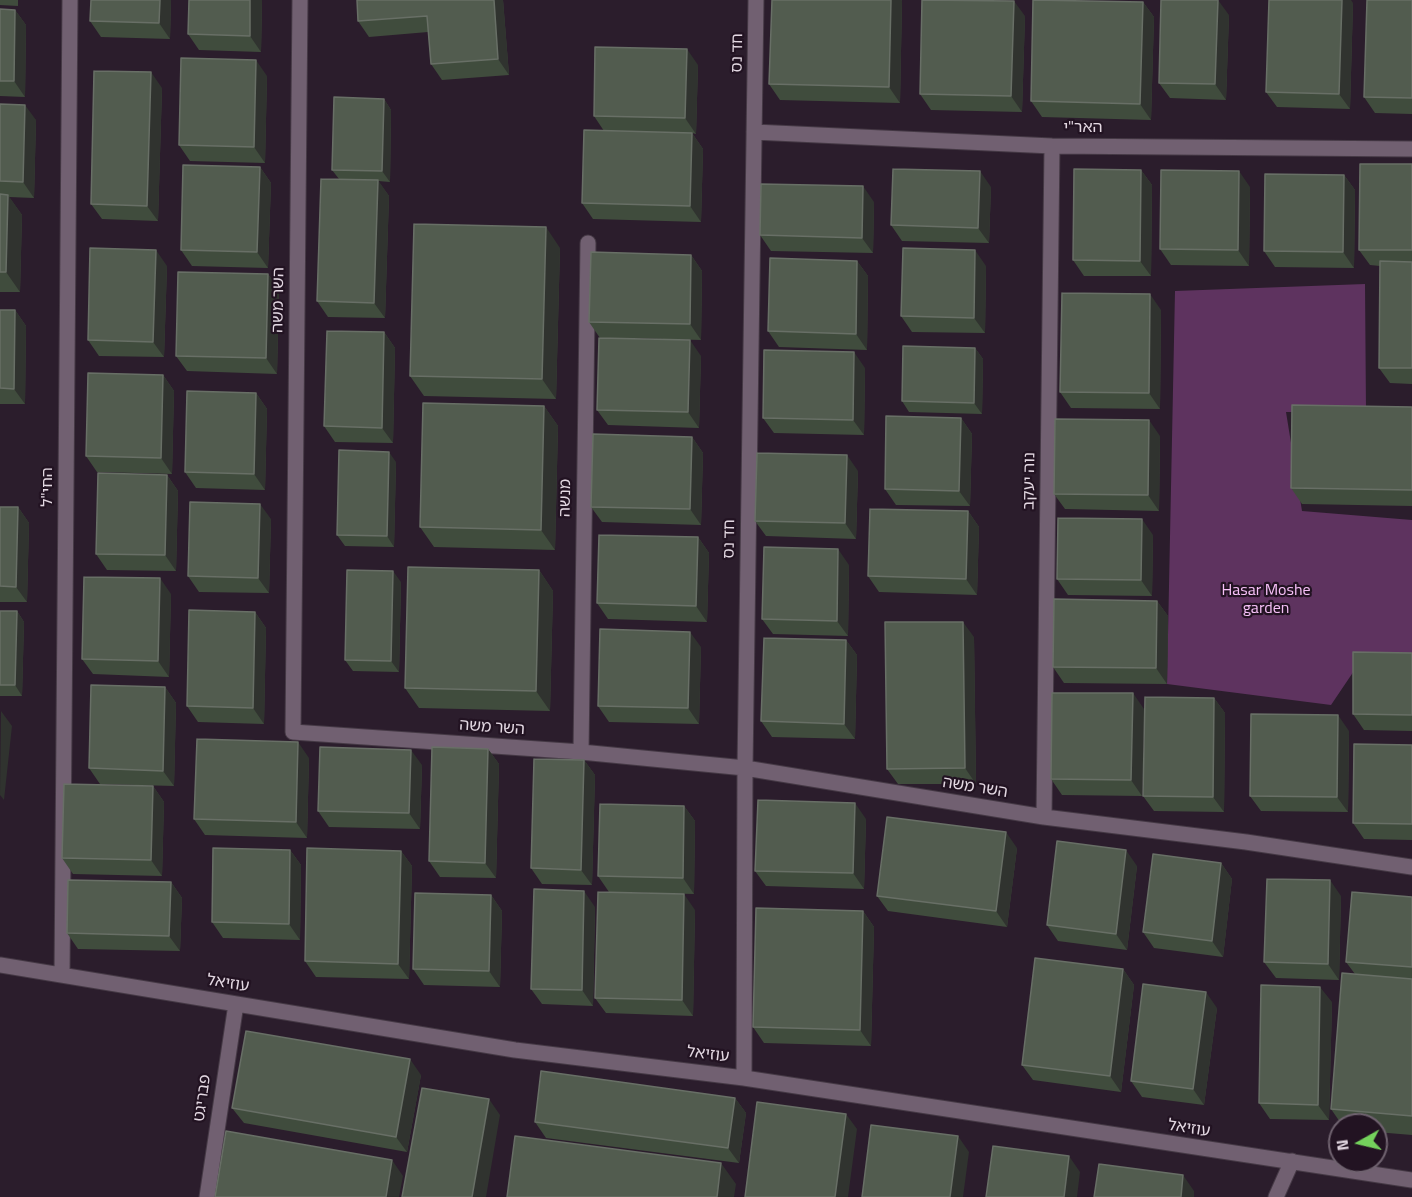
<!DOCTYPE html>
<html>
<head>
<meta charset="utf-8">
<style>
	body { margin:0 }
	#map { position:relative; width:1412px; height:1197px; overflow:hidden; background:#2b1d2c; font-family:"Titillium Web",sans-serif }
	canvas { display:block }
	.north { position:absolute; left:1328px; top:1113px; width:60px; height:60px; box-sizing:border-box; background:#221322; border:2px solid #6f626f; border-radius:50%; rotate:262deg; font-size:16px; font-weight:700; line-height:24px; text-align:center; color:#e3d8e2 }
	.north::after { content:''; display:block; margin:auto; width:21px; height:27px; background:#74d25c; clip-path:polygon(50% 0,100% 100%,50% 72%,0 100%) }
</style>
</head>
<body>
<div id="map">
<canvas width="1412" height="1197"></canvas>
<div class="north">N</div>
</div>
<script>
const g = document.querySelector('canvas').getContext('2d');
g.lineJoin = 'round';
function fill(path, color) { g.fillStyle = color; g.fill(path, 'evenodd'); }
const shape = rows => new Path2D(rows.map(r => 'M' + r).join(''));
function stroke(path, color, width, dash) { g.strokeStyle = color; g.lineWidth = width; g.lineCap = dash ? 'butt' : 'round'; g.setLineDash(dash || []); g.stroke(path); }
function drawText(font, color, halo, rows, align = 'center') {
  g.font = font + ' "Titillium Web","Noto Sans Hebrew",sans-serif'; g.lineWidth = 4.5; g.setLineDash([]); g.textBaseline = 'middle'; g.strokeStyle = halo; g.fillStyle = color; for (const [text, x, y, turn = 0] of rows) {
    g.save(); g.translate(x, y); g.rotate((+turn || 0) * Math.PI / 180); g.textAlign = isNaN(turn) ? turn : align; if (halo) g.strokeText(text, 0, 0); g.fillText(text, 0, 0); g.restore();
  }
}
fill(shape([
	[1365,284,1366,412,1286,412,1302,511,1412,520,1412,658,1362,659,1331,705,1167,684,1175,291]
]), '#5e335f');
const street = shape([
	[300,0,293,732,581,752,745,768,1044,817,1246,842,1412,867],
	[754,132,1052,146,1412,149],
	[581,752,588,243],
	[1044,817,1052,146],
	[0,965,515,1050,744,1078,1412,1180],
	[62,975,70,0],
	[744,1078,745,768,756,0],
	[207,1197,236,1004],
	[1276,1197,1292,1161]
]);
stroke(street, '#453945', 17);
stroke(street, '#716071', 15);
fill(shape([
	[0,0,18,0,18,6,0,5],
	[171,0,170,39,101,37,90,21],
	[189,0,262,0,261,52,199,50,188,34],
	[503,0,509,75,442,80,431,64,428,32,369,37,358,21],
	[772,0,901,0,902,1,900,103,780,100,769,84],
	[1412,0,1412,114,1375,113,1364,97],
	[1143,2,1154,17,1151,120,1042,117,1031,101],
	[1353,3,1350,109,1277,107,1266,92],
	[0,9,15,10,26,25,25,97,0,96],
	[1229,15,1226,100,1170,98,1159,83],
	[1025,16,1022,112,931,110,920,94],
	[698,65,696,134,692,133,703,149,701,222,593,219,582,203,604,131,594,116],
	[267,76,265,163,190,161,179,145],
	[162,88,158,221,102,219,91,204],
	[384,99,391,110,390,182,378,181,389,196,385,318,328,317,317,301,339,179,332,170],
	[0,104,36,120,34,198,9,197,22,215,20,292,0,292],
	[1412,164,1412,384,1390,383,1379,368,1380,266,1370,265,1359,250],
	[260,167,271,183,268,268,192,266,181,250],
	[1141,170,1152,185,1151,276,1084,276,1073,260],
	[1344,175,1355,190,1354,268,1275,267,1264,251],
	[991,187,989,243,902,241,891,225],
	[1250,187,1249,266,1171,265,1160,249],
	[874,202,873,253,771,251,760,235],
	[560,248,556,399,424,396,410,376],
	[691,255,702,271,701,340,628,338,701,356,699,428,608,425,597,410,600,338,589,322],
	[857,261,868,276,867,350,779,347,768,331],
	[167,266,164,357,99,356,88,340],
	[986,266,985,333,912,332,901,316],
	[268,274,279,290,277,374,187,371,176,356],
	[0,310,15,310,26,326,25,404,0,404],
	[1161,310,1160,409,1071,408,1060,392],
	[384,332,395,348,393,443,335,442,324,426],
	[975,348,983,359,982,414,909,412,902,401],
	[865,368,864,435,774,433,763,418],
	[163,375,174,391,172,474,97,472,86,456],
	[256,393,267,409,265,490,196,488,185,472],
	[544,406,558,426,555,550,434,547,420,527],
	[1412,407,1412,506,1302,504,1291,488],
	[961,418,972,434,970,506,896,505,885,489],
	[1160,436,1159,511,1065,509,1054,494],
	[692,437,703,453,701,525,602,522,591,507],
	[396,462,394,547,345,546,337,535],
	[858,471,856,539,766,536,755,521],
	[167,475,178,491,176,571,107,570,96,554],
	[0,507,18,507,29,523,27,602,0,602],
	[968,511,979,527,977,595,879,592,868,576],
	[271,519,269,593,199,592,188,576],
	[1153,535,1152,596,1068,595,1057,579],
	[698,537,709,553,707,622,608,619,597,603],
	[849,565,848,636,773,634,762,619],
	[539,570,553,591,550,711,419,708,405,688],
	[401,582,399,672,353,671,345,660],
	[171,594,169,677,93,674,82,659],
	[1157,601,1168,616,1167,684,1064,683,1053,667],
	[0,611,17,611,24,622,22,696,0,696],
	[255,612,266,628,264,724,198,722,187,706],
	[974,637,976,784,898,784,887,769],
	[846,640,857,655,855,739,772,737,761,721],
	[701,647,699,724,609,722,598,706],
	[1412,653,1412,731,1364,730,1353,714],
	[165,687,176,703,174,786,100,784,89,768],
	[1214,698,1225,713,1224,812,1154,811,1143,796],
	[1144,709,1142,796,1062,795,1051,779],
	[1349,731,1348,812,1261,811,1250,796],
	[1412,745,1412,840,1364,839,1353,823],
	[488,749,499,764,496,878,440,877,429,861],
	[309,758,307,838,205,835,194,819],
	[584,760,595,775,592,885,542,884,531,868],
	[422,765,420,829,329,827,318,811],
	[153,786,164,802,162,876,73,874,62,858],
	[684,806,695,821,694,894,609,892,598,876],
	[866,819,864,889,766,886,755,871],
	[1017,848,1007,927,888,911,877,896],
	[290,850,301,865,300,940,223,938,212,922],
	[401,851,412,866,409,979,316,977,305,961],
	[1221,863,1232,879,1223,957,1154,948,1143,932],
	[1137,866,1127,950,1058,941,1047,925],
	[171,882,182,898,180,951,78,949,67,933],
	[491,895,502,911,500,987,424,985,413,969],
	[1341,896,1339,980,1276,978,1264,962],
	[1412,897,1412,1135,1376,1132,1376,1125,1342,1125,1331,1109,1355,974,1346,962],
	[595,907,593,1006,542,1004,531,989],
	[695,910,693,1016,606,1013,595,998],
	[863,911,874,927,871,1046,764,1043,753,1027],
	[1123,969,1134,985,1121,1092,1033,1080,1022,1065],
	[1332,1002,1329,1120,1270,1119,1259,1103],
	[1217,1008,1204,1105,1142,1097,1131,1081],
	[421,1075,407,1152,244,1123,232,1108],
	[735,1098,746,1113,739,1163,546,1138,535,1122]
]), '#404c3d');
fill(shape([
	[160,0,171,0,170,39,159,23],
	[250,0,262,0,261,52,250,36],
	[494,0,503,0,509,75,498,59],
	[891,0,901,0,902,1,900,103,889,87],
	[1218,0,1229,15,1226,100,1215,84],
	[1342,0,1351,0,1353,3,1350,109,1339,94],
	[1014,1,1025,16,1022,112,1011,96],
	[1143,2,1154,17,1151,120,1140,104],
	[15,10,26,25,25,97,14,81],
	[687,49,698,65,696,134,685,118],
	[256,60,267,76,265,163,254,147],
	[151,72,162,88,158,221,147,206],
	[384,99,391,110,390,182,382,171],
	[25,105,36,120,34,198,23,182],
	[692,133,703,149,701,222,690,206],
	[260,167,271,183,268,268,257,252],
	[1141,170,1152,185,1151,276,1140,261],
	[980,171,991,187,989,243,978,228],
	[1239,171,1250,187,1249,266,1238,250],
	[1344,175,1355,190,1354,268,1343,252],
	[378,180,389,196,385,318,374,303],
	[863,186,874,202,873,253,862,238],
	[8,195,22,215,20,292,6,272],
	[546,227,560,248,556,399,542,379],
	[156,250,167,266,164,357,153,342],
	[975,250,986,266,985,333,974,318],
	[691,255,702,271,701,340,690,324],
	[857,261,868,276,867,350,856,334],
	[268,274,279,290,277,374,266,358],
	[1150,294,1161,310,1160,409,1149,393],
	[15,310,26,326,25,404,14,389],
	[384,332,395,348,393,443,382,428],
	[690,340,701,356,699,428,688,412],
	[975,348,983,359,982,414,974,403],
	[854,352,865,368,864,435,853,420],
	[163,375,174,391,172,474,161,458],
	[256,393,267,409,265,490,254,474],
	[544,406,558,426,555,550,541,530],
	[961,418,972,434,970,506,959,491],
	[1149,420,1160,436,1159,511,1148,495],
	[692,437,703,453,701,525,690,509],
	[389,452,396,462,394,547,387,536],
	[847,455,858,471,856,539,845,523],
	[167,475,178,491,176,571,165,555],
	[260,504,271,519,269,593,258,578],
	[18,507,29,523,27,602,16,587],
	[968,511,979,527,977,595,966,579],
	[1142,519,1153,535,1152,596,1141,580],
	[698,537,709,553,707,622,696,606],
	[838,549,849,565,848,636,837,621],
	[539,570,553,591,550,711,536,691],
	[393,571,401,582,399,672,391,661],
	[160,578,171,594,169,677,158,661],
	[1157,601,1168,616,1167,684,1156,668],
	[17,611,24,622,22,696,15,685],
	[255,612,266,628,264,724,253,708],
	[963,622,974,637,976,784,965,768],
	[690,632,701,647,699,724,688,708],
	[846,640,857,655,855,739,844,724],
	[165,687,176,703,174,786,163,771],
	[1133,693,1144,709,1142,796,1131,780],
	[1214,698,1225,713,1224,812,1213,797],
	[1,711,12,726,4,800,0,795],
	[1338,715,1349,731,1348,812,1337,797],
	[298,742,309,758,307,838,296,822],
	[488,749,499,764,496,878,485,863],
	[411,750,422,765,420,829,409,813],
	[584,760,595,775,592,885,581,870],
	[153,786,164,802,162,876,151,860],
	[855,803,866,819,864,889,853,873],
	[684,806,695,821,694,894,683,878],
	[1006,832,1017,848,1007,927,996,911],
	[290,850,301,865,300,940,289,924],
	[1126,850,1137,866,1127,950,1116,934],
	[401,851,412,866,409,979,398,964],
	[1221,863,1232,879,1223,957,1212,941],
	[1330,880,1341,896,1339,980,1328,964],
	[171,882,182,898,180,951,169,936],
	[584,891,595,907,593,1006,582,990],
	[684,894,695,910,693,1016,682,1000],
	[491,895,502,911,500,987,489,971],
	[863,911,874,927,871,1046,860,1030],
	[1123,969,1134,985,1121,1092,1110,1076],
	[1320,987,1332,1002,1329,1120,1318,1105],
	[1206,992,1217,1008,1204,1105,1193,1089],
	[410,1059,421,1075,407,1152,396,1137],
	[735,1098,746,1113,739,1163,728,1148],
	[489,1099,500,1115,486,1197,472,1197],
	[846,1114,857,1129,848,1197,835,1197],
	[958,1136,969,1152,963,1197,950,1197],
	[1069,1156,1080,1172,1077,1197,1064,1197],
	[392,1160,403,1176,399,1197,386,1197],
	[721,1163,736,1184,734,1197,717,1197],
	[1183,1175,1194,1191,1194,1197,1181,1197]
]), '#30332f');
const building = shape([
	[91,0,160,0,159,23,90,21,91,0],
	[189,0,250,0,250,36,188,34,189,0],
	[357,0,494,0,498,59,431,64,427,16,358,21,357,0],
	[772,0,891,0,889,87,769,84,772,0],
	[922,0,1014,1,1011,96,920,94,922,0],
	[1033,0,1143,2,1140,104,1031,101,1033,0],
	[1161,0,1218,0,1215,84,1159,83,1161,0],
	[1269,0,1342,0,1339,94,1266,92,1269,0],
	[1367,0,1412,0,1412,98,1364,97,1367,0],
	[0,9,15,10,14,81,0,81,0,9],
	[595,47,687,49,685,118,594,116,595,47],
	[181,58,256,60,254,147,179,145,181,58],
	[94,71,151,72,147,206,91,204,94,71],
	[334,97,384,99,382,171,332,170,334,97],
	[0,104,25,105,23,182,0,181,0,104],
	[584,130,692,133,690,206,582,203,584,130],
	[1360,164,1412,164,1412,250,1359,250,1360,164],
	[183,165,260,167,257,252,181,250,183,165],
	[893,169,980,171,978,228,891,225,893,169],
	[1074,169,1141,170,1140,261,1073,260,1074,169],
	[1161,170,1239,171,1238,250,1160,249,1161,170],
	[1265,174,1344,175,1343,252,1264,251,1265,174],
	[321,179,378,180,374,303,317,301,321,179],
	[761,184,863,186,862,238,760,235,761,184],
	[0,194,8,195,6,272,0,272,0,194],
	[414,224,546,227,542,379,410,376,414,224],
	[90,248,156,250,153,342,88,340,90,248],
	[903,248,975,250,974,318,901,316,903,248],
	[591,252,691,255,690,324,589,322,591,252],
	[770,258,857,261,856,334,768,331,770,258],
	[1380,261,1412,262,1412,368,1379,368,1380,261],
	[178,272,268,274,266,358,176,356,178,272],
	[1062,293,1150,294,1149,393,1060,392,1062,293],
	[0,310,15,310,14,389,0,388,0,310],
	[327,331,384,332,382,428,324,426,327,331],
	[599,338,690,340,688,412,597,410,599,338],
	[903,346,975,348,974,403,902,401,903,346],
	[764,350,854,352,853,420,763,418,764,350],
	[88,373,163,375,161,458,86,456,88,373],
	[187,391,256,393,254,474,185,472,187,391],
	[423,403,544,406,541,530,420,527,423,403],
	[1292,405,1412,407,1412,490,1291,488,1292,405],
	[886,416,961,418,959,491,885,489,886,416],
	[1055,419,1149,420,1148,495,1054,494,1055,419],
	[593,434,692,437,690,509,591,507,593,434],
	[339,450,389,452,387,536,337,535,339,450],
	[757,453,847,455,845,523,755,521,757,453],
	[98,473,167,475,165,555,96,554,98,473],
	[190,502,260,504,258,578,188,576,190,502],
	[0,507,18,507,16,587,0,586,0,507],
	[870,509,968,511,966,579,868,576,870,509],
	[1058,518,1142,519,1141,580,1057,579,1058,518],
	[599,535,698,537,696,606,597,603,599,535],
	[764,547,838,549,837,621,762,619,764,547],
	[408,567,539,570,536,691,405,688,408,567],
	[347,570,393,571,391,661,345,660,347,570],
	[84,577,160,578,158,661,82,659,84,577],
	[1054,599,1157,601,1156,668,1053,667,1054,599],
	[189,610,255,612,253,708,187,706,189,610],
	[0,611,17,611,15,685,0,685,0,611],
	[885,622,963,622,965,768,887,769,885,622],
	[600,629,690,632,688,708,598,706,600,629],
	[764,638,846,640,844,724,761,721,764,638],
	[1353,652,1412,653,1412,715,1353,714,1353,652],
	[91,685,165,687,163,771,89,768,91,685],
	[1052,693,1133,693,1131,780,1051,779,1052,693],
	[1145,697,1214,698,1213,797,1143,796,1145,697],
	[1251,714,1338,715,1337,797,1250,796,1251,714],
	[197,739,298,742,296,822,194,819,197,739],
	[1354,744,1412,745,1412,824,1353,823,1354,744],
	[320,747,411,750,409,813,318,811,320,747],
	[432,747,488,749,485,863,429,861,432,747],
	[534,759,584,760,581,870,531,868,534,759],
	[64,784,153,786,151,860,62,858,64,784],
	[758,800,855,803,853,873,755,871,758,800],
	[600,804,684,806,683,878,598,876,600,804],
	[887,817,1006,832,996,911,877,896,887,817],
	[1057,841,1126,850,1116,934,1047,925,1057,841],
	[213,848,290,850,289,924,212,922,213,848],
	[307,848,401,851,398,964,305,961,307,848],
	[1153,854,1221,863,1212,941,1143,932,1153,854],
	[1267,879,1330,880,1328,964,1264,962,1267,879],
	[68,880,171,882,169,936,67,933,68,880],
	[534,889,584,891,582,990,531,989,534,889],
	[598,892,684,894,682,1000,595,998,598,892],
	[1352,892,1412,897,1412,967,1346,962,1352,892],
	[415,893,491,895,489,971,413,969,415,893],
	[756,908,863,911,860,1030,753,1027,756,908],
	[1035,958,1123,969,1110,1076,1022,1065,1035,958],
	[1342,973,1412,979,1412,1116,1331,1109,1342,973],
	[1143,984,1206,992,1193,1089,1131,1081,1143,984],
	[1261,985,1320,987,1318,1105,1259,1103,1261,985],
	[246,1031,410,1059,396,1137,232,1108,246,1031],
	[541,1071,735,1098,728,1148,535,1122,541,1071],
	[422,1088,489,1099,472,1197,402,1197,422,1088],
	[757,1102,846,1114,835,1197,745,1197,757,1102],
	[871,1125,958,1136,950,1197,862,1197,871,1125],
	[226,1131,392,1160,386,1197,215,1197,226,1131],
	[515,1136,721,1163,717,1197,507,1197,515,1136],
	[993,1146,1069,1156,1064,1197,986,1197,993,1146],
	[1099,1164,1183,1175,1181,1197,1094,1197,1099,1164]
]);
fill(building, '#525c4f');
stroke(building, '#686f66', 1.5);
drawText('16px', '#e3d8e2', '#221322', [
	["חד נס",738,53,-89],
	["האר\"י",1083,128],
	["השר משה",279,300,-89],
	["נוה יעקב",1030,481,-89],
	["החי\"ל",48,487,-90],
	["מנשה",566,498,-89],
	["חד נס",730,539,-89],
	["השר משה",492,728,4],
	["השר משה",975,788,9],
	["עוזיאל",228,984,9],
	["עוזיאל",708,1055,7],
	["פבריגט",203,1098,-82],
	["עוזיאל",1189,1129,9]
]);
drawText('16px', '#f6c0f7', '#221322', [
	["Hasar Moshe",1266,591],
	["garden",1266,609]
]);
</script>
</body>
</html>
